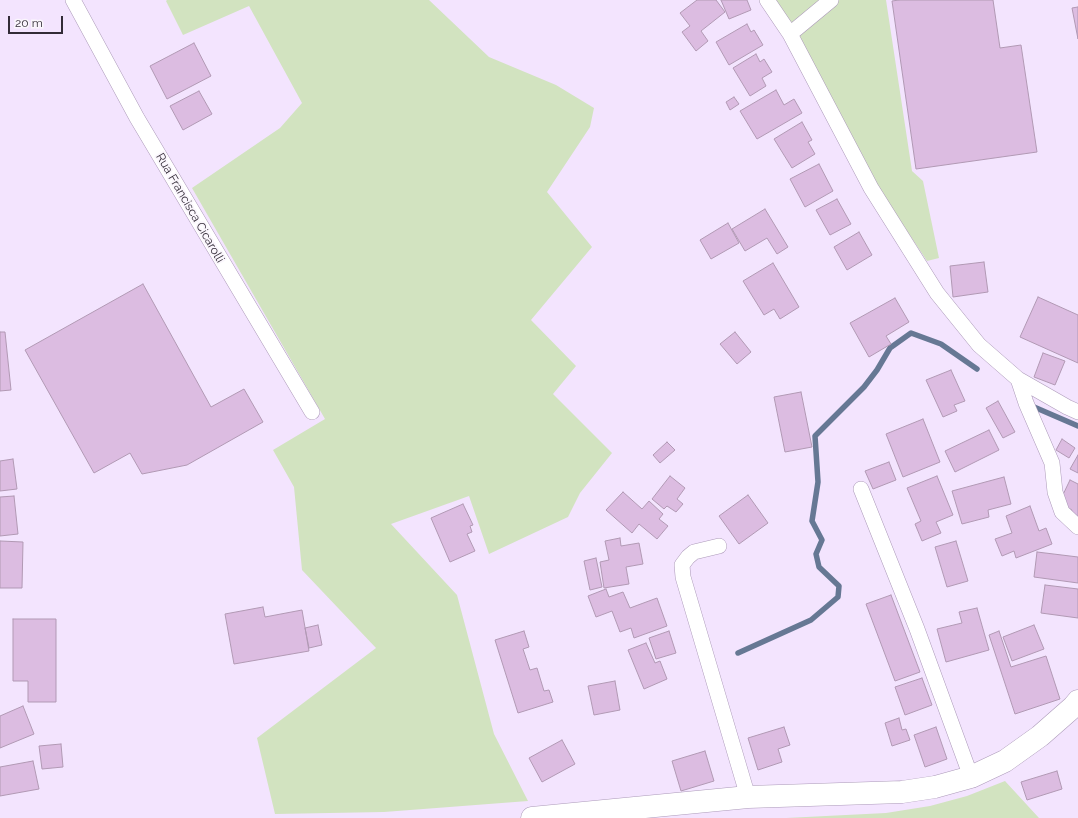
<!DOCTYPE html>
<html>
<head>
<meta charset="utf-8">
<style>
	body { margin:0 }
	#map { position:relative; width:1078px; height:818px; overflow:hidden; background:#f3e4fe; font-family:Raleway,sans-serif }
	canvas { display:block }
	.scale { position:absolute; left:8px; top:16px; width:55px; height:18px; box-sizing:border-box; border:2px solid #322b37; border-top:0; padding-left:5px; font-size:12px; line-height:14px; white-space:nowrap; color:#322b37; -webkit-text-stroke:3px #faf6fc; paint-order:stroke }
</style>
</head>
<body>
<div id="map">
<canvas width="1078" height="818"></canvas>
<div class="scale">20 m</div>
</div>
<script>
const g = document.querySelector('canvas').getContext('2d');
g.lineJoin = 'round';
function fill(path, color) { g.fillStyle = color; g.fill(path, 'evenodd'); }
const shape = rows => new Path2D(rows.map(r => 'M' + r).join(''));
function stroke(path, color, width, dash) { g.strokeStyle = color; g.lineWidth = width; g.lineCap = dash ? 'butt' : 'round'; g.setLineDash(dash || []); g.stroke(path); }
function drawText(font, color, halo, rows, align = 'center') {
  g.font = font + ' Raleway,sans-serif'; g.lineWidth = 3.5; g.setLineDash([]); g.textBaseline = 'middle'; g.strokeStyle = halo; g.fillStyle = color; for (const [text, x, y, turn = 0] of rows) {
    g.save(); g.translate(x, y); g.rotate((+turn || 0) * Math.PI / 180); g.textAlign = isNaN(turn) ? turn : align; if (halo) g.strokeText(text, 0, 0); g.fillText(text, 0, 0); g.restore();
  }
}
fill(shape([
	[167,0,429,0,489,57,556,85,594,108,590,127,547,192,592,247,531,320,576,366,553,394,612,453,580,493,568,517,489,554,469,496,391,524,457,595,494,734,528,801,384,812,275,814,257,738,376,648,302,570,294,487,273,450,325,419,192,188,280,128,302,103,249,6,183,35,166,1],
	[771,0,886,0,912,171,923,181,939,258,927,261,887,201],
	[1005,781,1039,818,786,818,886,813,930,806,967,796]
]), '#d2e3c0');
stroke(shape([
	[1034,407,1078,426],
	[738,653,811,620,838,597,839,586,819,567,816,554,822,540,812,521,818,482,815,436,864,387,877,370,890,348,911,333,941,344,977,369]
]), '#667894', 5.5);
const building = shape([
	[697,0,716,0,725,12,701,31,708,41,696,51,682,32,690,26,680,13,697,0],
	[721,0,747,0,751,10,729,19,721,0],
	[899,0,993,0,1000,48,1021,45,1037,152,916,169,892,1,899,0],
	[1078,7,1078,39,1072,8,1078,7],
	[747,24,751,32,754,30,763,45,729,65,716,42,747,24],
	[194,43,211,76,167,99,150,66,194,43],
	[756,54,760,62,764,59,772,72,762,78,766,86,750,96,733,68,756,54],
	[776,90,784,105,794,99,802,113,757,139,740,111,776,90],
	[199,91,212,114,183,130,170,106,199,91],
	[734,97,739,104,730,110,726,102,734,97],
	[802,122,812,140,808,142,815,154,792,168,774,139,802,122],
	[819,164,833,191,805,207,790,179,819,164],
	[837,199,851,224,830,235,816,210,837,199],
	[765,209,788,247,777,254,767,238,745,251,732,229,765,209],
	[728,223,739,243,711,259,700,240,728,223],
	[859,232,872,255,847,270,834,247,859,232],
	[984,262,988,292,953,297,950,266,984,262],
	[773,263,799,307,780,319,774,309,764,315,743,281,773,263],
	[143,284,211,407,244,389,263,422,187,465,142,474,130,453,94,473,25,350,143,284],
	[1038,297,1078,315,1078,363,1020,337,1038,297],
	[895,298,909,322,886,336,891,344,869,357,850,323,895,298],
	[0,332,5,332,11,390,0,391,0,332],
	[735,332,751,352,737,364,720,344,735,332],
	[1043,353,1065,361,1055,385,1034,377,1043,353],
	[951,370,965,401,954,405,957,411,943,417,926,380,951,370],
	[801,392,812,447,785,452,774,397,801,392],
	[998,401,1015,432,1003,438,986,408,998,401],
	[923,419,940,462,903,477,886,434,923,419],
	[989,430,999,450,955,472,945,451,989,430],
	[1062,439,1075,448,1069,458,1056,450,1062,439],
	[667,442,675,450,660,463,653,455,667,442],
	[1078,455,1078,473,1070,469,1078,455],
	[13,459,17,489,0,491,0,461,13,459],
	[889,462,896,480,873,489,865,471,889,462],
	[670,476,685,488,677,499,683,504,676,512,667,506,664,509,652,499,670,476],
	[937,476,953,515,936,522,941,533,922,541,915,524,921,521,907,488,937,476],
	[1004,477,1011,504,988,510,989,517,962,524,952,491,1004,477],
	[1070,480,1078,484,1078,520,1069,516,1072,510,1059,503,1070,480],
	[623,492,642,509,649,501,663,514,659,519,668,526,657,539,639,524,632,533,606,510,623,492],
	[748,495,768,523,739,544,719,516,748,495],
	[14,496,18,534,0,536,0,497,14,496],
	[463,504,473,525,470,526,472,532,467,534,475,551,450,562,431,518,463,504],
	[1030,506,1039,531,1046,528,1052,544,1016,558,1014,551,1002,556,995,539,1012,533,1006,516,1030,506],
	[620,538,621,546,639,543,643,564,626,567,629,584,604,588,600,562,609,560,605,541,620,538],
	[0,541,23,542,22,588,0,588,0,541],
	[956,541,968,581,947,587,935,547,956,541],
	[1037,552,1078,557,1078,583,1034,577,1037,552],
	[596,558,602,587,590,590,584,561,596,558],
	[1045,585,1078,589,1078,618,1041,613,1045,585],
	[606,589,609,597,623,592,630,608,657,598,667,626,634,638,631,628,620,632,612,611,596,617,588,596,606,589],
	[891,595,920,672,895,681,866,604,891,595],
	[263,607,265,617,302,610,309,651,234,664,225,614,263,607],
	[977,608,989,650,946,662,937,629,962,623,959,612,977,608],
	[13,619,56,619,56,702,28,702,28,681,13,681,13,619],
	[318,625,322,645,309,648,305,628,318,625],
	[1034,625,1044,649,1012,661,1003,637,1034,625],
	[524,631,529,647,523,649,530,670,537,668,544,691,549,690,553,702,518,713,495,640,524,631],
	[669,631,676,653,656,659,649,638,669,631],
	[999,631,1011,667,1046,656,1060,699,1015,714,989,635,999,631],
	[646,643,655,663,660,661,667,679,644,689,628,650,646,643],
	[922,678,932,705,905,715,895,687,922,678],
	[615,681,620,710,594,715,588,686,615,681],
	[23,706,34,734,0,748,0,716,23,706],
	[899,718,902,730,906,729,910,740,892,746,885,723,899,718],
	[784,727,790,745,778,749,782,762,758,770,748,738,784,727],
	[936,727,947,759,925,767,914,735,936,727],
	[562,740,575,764,542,782,529,758,562,740],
	[61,744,63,767,42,769,39,746,61,744],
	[705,751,714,781,681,791,672,761,705,751],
	[33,761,39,789,0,796,0,767,33,761],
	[1057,771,1062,789,1027,800,1021,782,1057,771]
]);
fill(building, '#dcbce1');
stroke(building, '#b199b4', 1);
const minor = shape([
	[73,0,137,118,312,412],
	[767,0,790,34,871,188,937,293,979,345,1018,379,1067,407,1078,412],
	[790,34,831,0],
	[1018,379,1026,403,1052,463,1055,492,1062,512,1078,527],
	[861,489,917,629,971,777],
	[719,546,694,552,688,557,682,565,683,577,748,797]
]);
const secondary = shape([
	[532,818,748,797,902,792,935,787,971,777,1005,761,1040,736,1073,707,1078,701]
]);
stroke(minor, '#ac9ab9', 16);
stroke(secondary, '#ac9ab9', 23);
stroke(minor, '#fff', 15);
stroke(secondary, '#fff', 22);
drawText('12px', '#322b37', '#faf6fc', [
	["Rua Francisca Cicarolli",190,208,60]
]);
</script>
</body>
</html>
